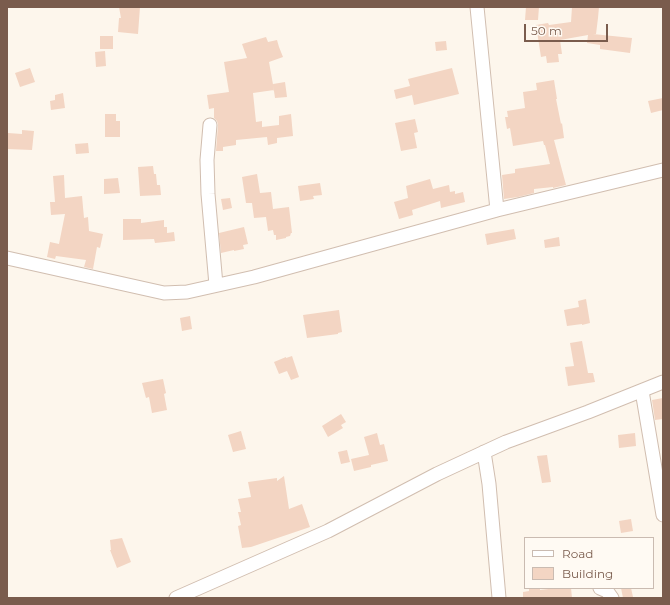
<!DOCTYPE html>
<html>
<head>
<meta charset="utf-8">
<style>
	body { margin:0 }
	#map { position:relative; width:670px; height:605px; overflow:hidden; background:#fdf6ec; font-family:Montserrat,sans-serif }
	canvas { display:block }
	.frame { position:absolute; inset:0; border:8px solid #7a5c4d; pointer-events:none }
	.legend { position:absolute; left:524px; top:537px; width:130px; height:52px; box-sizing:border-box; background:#fffaf3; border:1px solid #cabbb1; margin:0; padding:5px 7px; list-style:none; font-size:12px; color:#7a5c4d }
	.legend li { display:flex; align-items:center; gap:8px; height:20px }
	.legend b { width:20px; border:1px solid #cabbb1 }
	.scale { position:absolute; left:524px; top:24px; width:84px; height:18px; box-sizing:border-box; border:2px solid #7a5c4d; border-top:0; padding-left:5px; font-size:12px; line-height:14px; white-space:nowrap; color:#7a5c4d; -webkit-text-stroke:3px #fffaf3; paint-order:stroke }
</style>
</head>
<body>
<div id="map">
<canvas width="670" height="605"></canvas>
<div class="frame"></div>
<ul class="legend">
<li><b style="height:5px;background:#fff"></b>Road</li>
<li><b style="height:11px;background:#f3d5c3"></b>Building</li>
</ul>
<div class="scale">50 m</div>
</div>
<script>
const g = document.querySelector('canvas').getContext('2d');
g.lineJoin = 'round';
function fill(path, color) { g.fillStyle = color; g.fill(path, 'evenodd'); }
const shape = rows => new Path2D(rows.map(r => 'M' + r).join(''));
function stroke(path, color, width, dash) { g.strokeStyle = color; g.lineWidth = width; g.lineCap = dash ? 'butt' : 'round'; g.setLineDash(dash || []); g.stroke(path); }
fill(shape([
	[119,7,140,7,138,34,118,32,119,18,121,18],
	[526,7,539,7,538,20,525,20],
	[572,7,599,7,598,18,596,34,593,34,632,38,630,53,600,49,600,45,587,43,588,35,560,40,562,54,558,54,559,62,547,63,546,56,541,57,536,25,548,23,549,25,571,22],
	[100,36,113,36,113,49,100,49],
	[266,37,268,42,277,40,279,47,283,57,269,62,274,90,253,93,256,122,262,121,262,127,279,125,279,116,291,114,293,136,277,138,277,143,268,145,267,137,236,140,236,145,223,147,223,151,216,151,218,125,217,121,214,118,214,108,209,109,207,95,229,92,224,62,247,58,242,44],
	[446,41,447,50,436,51,435,42],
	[105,51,106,66,96,67,95,52],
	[30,68,35,82,20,87,15,73],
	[452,68,459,94,414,105,412,95,396,99,394,90,410,86,408,79],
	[554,80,557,99,556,99,561,124,562,123,564,138,554,140,566,185,553,188,553,187,534,189,534,193,518,197,504,199,502,175,515,173,515,169,550,164,545,145,544,145,543,141,513,146,510,128,507,129,505,117,508,117,507,111,525,108,523,92,537,90,536,83],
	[285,82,287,97,275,98,273,84],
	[63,93,65,108,51,110,50,101,55,100,55,95],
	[663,98,663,110,651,113,648,101],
	[105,114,116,114,116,121,120,121,120,137,105,137],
	[415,119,418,132,414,133,417,148,401,151,395,123],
	[22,130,34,131,32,150,7,149,8,133,22,134],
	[88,143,89,153,76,154,75,144],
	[153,166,154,174,156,174,157,185,160,185,161,195,140,196,138,167],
	[257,174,260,193,271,192,273,209,289,207,292,233,291,233,290,236,286,237,286,238,276,240,276,235,274,235,273,230,268,231,266,217,254,218,252,203,246,203,242,177],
	[64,175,65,198,82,196,84,218,88,217,89,231,103,234,100,248,97,247,93,269,84,267,86,260,56,256,55,259,47,257,50,242,59,244,65,214,51,215,50,202,55,202,53,176],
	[118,178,120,193,104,194,104,179],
	[430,179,433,189,449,185,450,192,455,191,455,194,463,192,465,202,441,208,440,201,412,210,413,215,399,219,394,202,408,198,406,186],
	[320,183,322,195,313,196,314,199,300,201,298,186],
	[230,198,232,208,223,210,221,199],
	[123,219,141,219,141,223,164,220,164,227,167,227,167,233,174,232,175,241,155,243,154,239,123,240],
	[244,227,248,244,243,245,244,249,234,251,234,250,221,253,219,233],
	[514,229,516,239,487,245,485,234],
	[559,237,560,246,545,248,544,240],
	[586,299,590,323,582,325,582,324,567,326,564,310,579,307,578,301],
	[339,310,342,332,338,333,338,334,307,338,303,315],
	[190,316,192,329,182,331,180,318],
	[582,341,588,373,593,373,595,382,568,386,565,367,574,366,570,343],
	[292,356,299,377,291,380,287,371,279,374,274,362,286,357,286,358],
	[163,379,166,393,164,394,167,410,152,413,149,397,146,398,142,383],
	[663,398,663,419,655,420,652,400],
	[341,414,346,422,341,425,343,428,328,437,322,426],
	[241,431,246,449,233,452,228,435],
	[377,433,380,445,384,444,388,461,371,465,371,467,354,471,351,459,369,455,364,437],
	[635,433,636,446,619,448,618,435],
	[347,450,350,462,341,464,338,452],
	[547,455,551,482,542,483,537,456],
	[284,476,289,509,302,504,310,527,251,547,242,548,238,526,241,525,238,512,241,512,238,499,251,497,248,482,277,478,277,481],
	[631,519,633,531,621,533,619,521],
	[122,538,131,562,117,568,110,550,111,550,110,540],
	[529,588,540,588,540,590,557,588,571,588,572,598,523,598,523,592,529,591],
	[621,588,631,588,633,597,623,598]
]), '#f3d5c3');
const minor = shape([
	[477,7,497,210],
	[210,125,207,160,208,194,216,285],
	[7,258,164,293,187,292,254,277,497,210,663,170],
	[642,391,663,515],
	[484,452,489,484,499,598],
	[600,588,607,591,612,598],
	[176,598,328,531,437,474,506,442,588,412,663,382]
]);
stroke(minor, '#d1beb0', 15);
stroke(minor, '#fff', 13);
</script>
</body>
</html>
